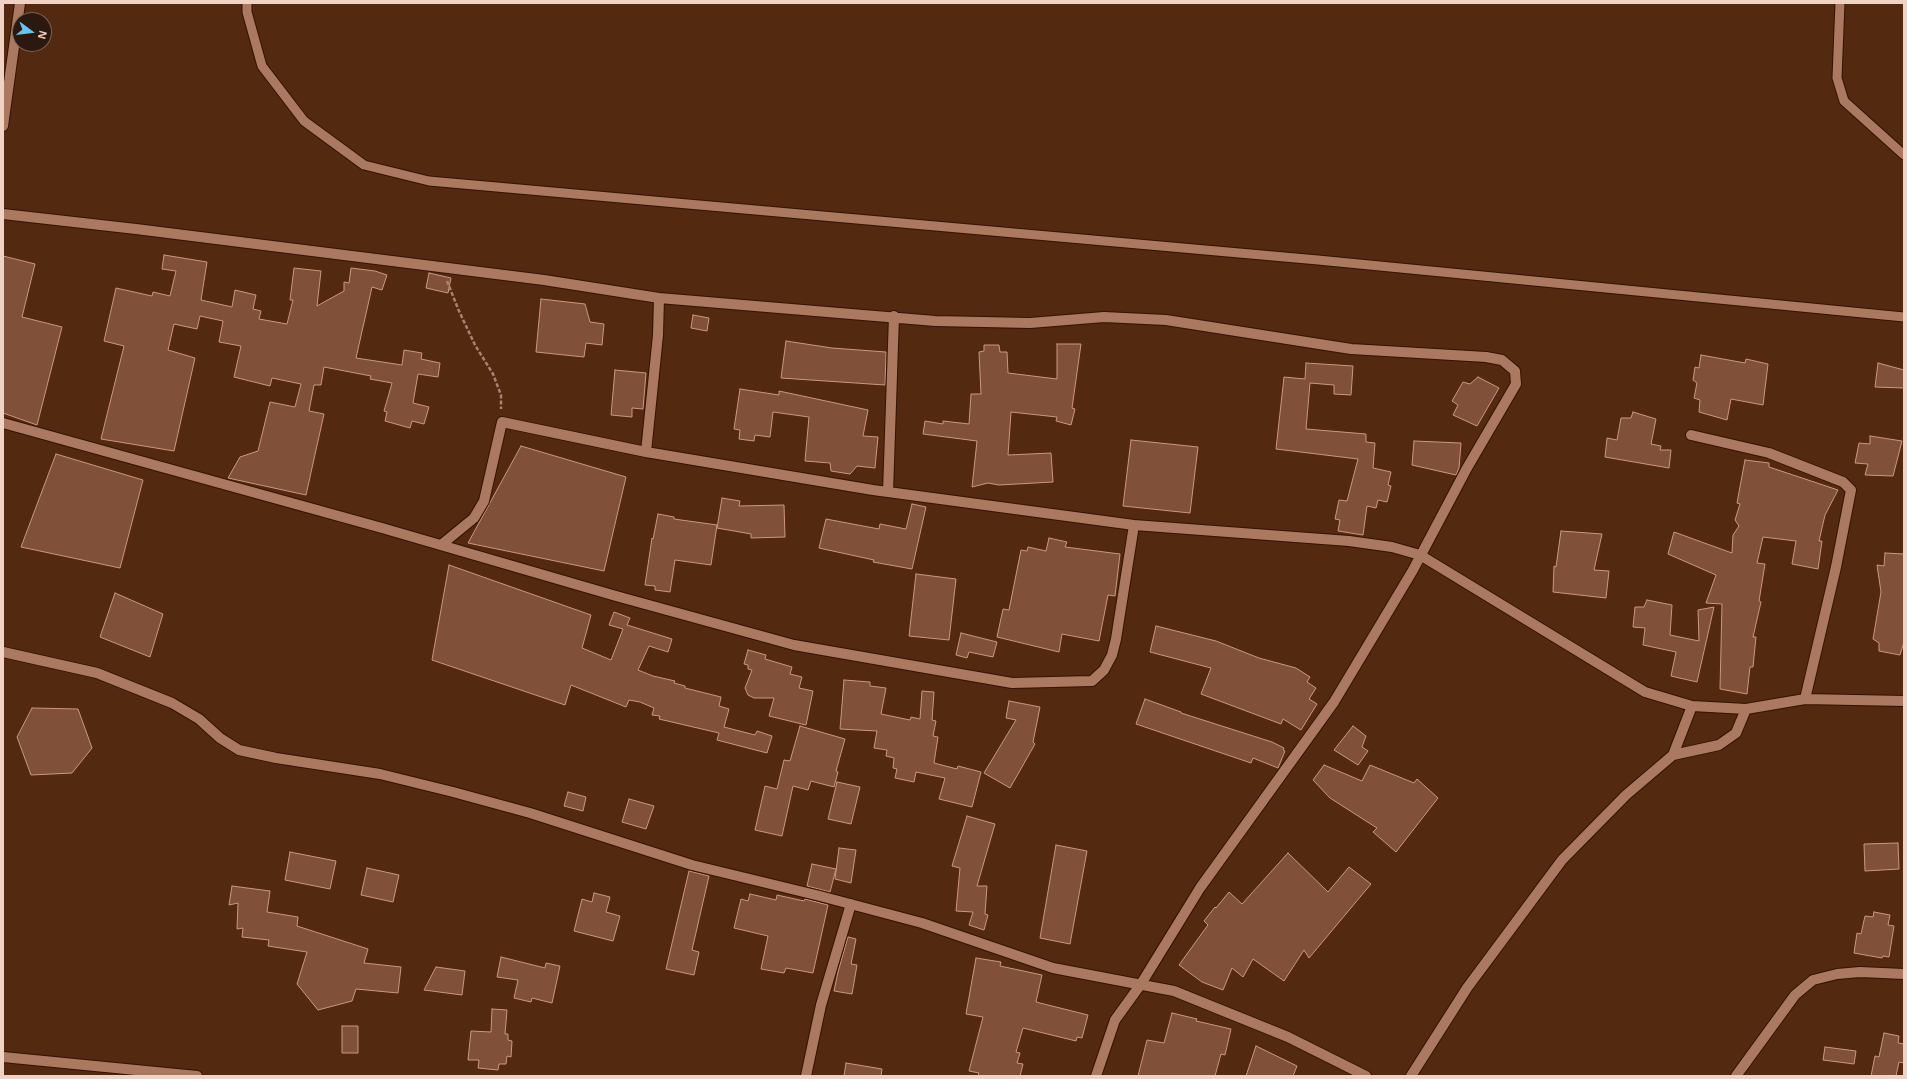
<!DOCTYPE html>
<html>
<head>
<meta charset="utf-8">
<style>
	body { margin:0 }
	#map { position:relative; width:1907px; height:1079px; overflow:hidden; background:#532910; font-family:Helvetica,sans-serif }
	canvas { display:block }
	.frame { position:absolute; inset:0; border:4px solid #efd3c5; pointer-events:none }
	.north { position:absolute; left:12px; top:12px; width:40px; height:40px; box-sizing:border-box; background:#2b180e; border:1px solid #796357; border-radius:50%; rotate:105deg; font-size:11px; font-weight:700; line-height:16px; text-align:center; color:#efd3c5 }
	.north::after { content:''; display:block; margin:auto; width:14px; height:18px; background:#64c5ee; clip-path:polygon(50% 0,100% 100%,50% 72%,0 100%) }
</style>
</head>
<body>
<div id="map">
<canvas width="1907" height="1079"></canvas>
<div class="frame"></div>
<div class="north">N</div>
</div>
<script>
const g = document.querySelector('canvas').getContext('2d');
g.lineJoin = 'round';
function fill(path, color) { g.fillStyle = color; g.fill(path, 'evenodd'); }
const shape = rows => new Path2D(rows.map(r => 'M' + r).join(''));
function stroke(path, color, width, dash) { g.strokeStyle = color; g.lineWidth = width; g.lineCap = dash ? 'butt' : 'round'; g.setLineDash(dash || []); g.stroke(path); }
const building = shape([
	[164,255,207,262,201,300,232,307,235,290,256,295,253,309,261,311,259,319,287,324,293,300,290,300,294,268,321,271,317,306,344,291,344,282,349,283,351,268,375,271,387,275,382,290,372,287,356,358,402,365,404,350,422,353,421,359,440,363,438,377,418,374,413,403,429,407,424,424,412,421,410,428,385,421,387,412,384,411,392,383,370,379,371,376,324,367,321,385,314,385,309,411,324,414,306,495,228,478,240,457,258,451,270,402,295,407,301,384,272,378,270,386,234,377,241,346,219,342,223,321,200,316,197,329,174,324,168,350,195,358,174,451,101,439,124,346,104,341,116,288,152,296,153,292,170,296,176,271,162,269,164,255],
	[3,256,35,264,22,317,62,327,37,425,3,413,3,256],
	[429,273,451,278,448,293,426,288,429,273],
	[541,299,585,304,590,322,604,324,602,345,586,343,584,357,536,352,541,299],
	[693,315,709,318,707,331,691,328,693,315],
	[786,341,832,348,886,352,885,385,781,378,786,341],
	[1057,344,1081,344,1072,408,1075,409,1071,425,1056,421,1057,417,1011,412,1008,455,1051,453,1053,482,999,485,988,483,972,487,977,441,923,434,925,421,943,424,943,421,969,424,971,394,981,394,979,352,984,351,984,345,999,345,1000,352,1007,352,1008,373,1057,379,1057,344],
	[1701,355,1745,363,1746,359,1768,364,1763,405,1731,399,1727,420,1699,412,1700,400,1694,398,1697,383,1693,380,1695,367,1699,368,1701,355],
	[1306,363,1353,366,1351,395,1334,394,1334,385,1310,383,1306,429,1366,434,1366,442,1375,443,1373,468,1391,472,1388,485,1391,486,1387,502,1378,500,1376,508,1367,506,1363,535,1338,531,1340,520,1335,519,1339,500,1347,501,1358,459,1276,449,1284,377,1305,379,1306,363],
	[1878,363,1904,370,1904,388,1875,387,1878,363],
	[615,370,646,373,643,409,632,408,632,417,611,415,615,370],
	[1478,377,1499,388,1477,426,1453,415,1458,405,1452,401,1463,382,1470,384,1478,377],
	[740,389,779,395,779,391,868,410,863,436,878,437,875,468,857,466,850,474,831,471,830,463,805,461,809,417,773,412,770,437,755,435,754,441,739,439,740,430,734,429,740,389],
	[1633,412,1656,419,1651,444,1661,446,1660,450,1671,450,1669,468,1605,457,1607,438,1617,440,1621,418,1631,418,1633,412],
	[1870,436,1902,441,1893,476,1865,475,1868,464,1855,463,1859,443,1870,444,1870,436],
	[1131,440,1198,447,1190,513,1123,506,1131,440],
	[1414,441,1461,443,1459,468,1456,475,1412,465,1414,441],
	[521,446,626,477,604,571,468,543,521,446],
	[56,454,143,480,120,568,21,547,56,454],
	[1745,460,1769,463,1769,467,1838,490,1825,515,1819,541,1822,541,1818,569,1792,564,1796,541,1763,537,1757,563,1765,564,1759,601,1761,602,1753,637,1756,637,1753,667,1750,667,1747,694,1720,689,1722,604,1706,603,1716,575,1668,554,1674,532,1732,553,1733,535,1739,526,1735,520,1740,504,1737,503,1745,460],
	[722,498,740,501,739,506,784,505,785,537,751,538,751,534,717,528,722,498],
	[912,504,926,507,912,569,873,562,874,560,819,548,826,519,879,529,880,524,906,529,912,504],
	[658,514,674,517,674,519,717,525,711,565,675,560,670,592,655,590,655,586,645,585,652,538,653,539,658,514],
	[1561,531,1602,534,1594,570,1609,571,1606,598,1553,592,1554,566,1556,567,1561,531],
	[1049,538,1067,542,1065,547,1120,554,1115,596,1108,595,1099,641,1062,634,1059,652,997,637,1003,609,1009,610,1021,550,1027,551,1028,547,1046,551,1049,538],
	[1885,553,1904,554,1904,642,1900,655,1879,651,1879,643,1873,639,1881,592,1877,565,1884,566,1885,553],
	[449,565,591,615,582,648,611,660,623,629,609,625,614,612,630,618,627,625,672,639,668,652,649,646,638,670,653,676,675,681,674,683,685,686,685,688,721,697,719,706,729,709,724,727,755,735,757,731,772,736,767,753,717,740,719,733,659,719,660,716,652,715,654,708,640,702,629,700,626,707,571,685,565,705,432,660,449,565],
	[916,574,956,579,949,640,909,636,916,574],
	[115,593,163,614,150,657,100,637,115,593],
	[1647,600,1672,605,1670,635,1699,641,1698,610,1714,607,1697,682,1671,676,1676,652,1643,645,1645,628,1633,627,1635,607,1644,607,1647,600],
	[1156,626,1216,641,1259,658,1296,668,1310,677,1307,682,1316,688,1309,699,1317,704,1301,730,1283,719,1281,724,1201,694,1211,668,1150,652,1156,626],
	[961,633,997,642,993,657,969,652,967,658,956,655,961,633],
	[748,650,766,655,765,659,792,667,790,674,802,677,799,688,813,691,806,725,769,716,774,698,754,698,748,695,745,688,752,670,748,669,748,665,744,664,748,650],
	[844,680,870,682,870,686,886,688,881,714,910,720,911,717,920,719,922,691,934,692,932,720,936,721,933,736,938,737,934,763,957,769,958,766,981,772,972,807,939,799,945,778,916,772,914,782,895,778,897,769,893,768,894,758,886,756,887,750,874,748,877,731,840,729,844,680],
	[1145,699,1181,712,1181,713,1272,742,1284,748,1283,750,1285,751,1278,768,1253,758,1251,763,1136,724,1145,699],
	[1009,701,1040,707,1033,742,1035,744,1010,788,984,773,1016,720,1006,718,1009,701],
	[32,708,78,709,92,748,72,773,31,775,17,737,32,708],
	[800,726,845,739,836,771,838,772,834,787,811,781,808,790,793,786,782,836,755,830,765,786,777,789,784,760,790,761,800,726],
	[1353,726,1366,736,1362,747,1368,751,1358,765,1334,750,1353,726],
	[1324,765,1362,781,1370,765,1414,783,1417,779,1438,798,1396,852,1373,832,1377,828,1330,798,1313,780,1324,765],
	[837,782,860,787,851,824,828,819,837,782],
	[568,792,586,797,583,811,564,806,568,792],
	[629,799,654,806,646,829,622,822,629,799],
	[967,816,995,824,977,886,987,886,985,914,988,915,984,930,969,925,973,912,956,911,960,868,952,866,967,816],
	[1898,843,1899,869,1865,871,1864,844,1898,843],
	[1056,845,1087,851,1070,944,1040,938,1056,845],
	[839,848,856,850,851,883,835,879,839,848],
	[290,852,336,861,330,889,285,880,290,852],
	[1288,853,1328,892,1349,867,1371,884,1309,958,1304,950,1284,981,1253,959,1243,977,1232,968,1223,990,1202,982,1179,965,1208,925,1204,921,1215,907,1216,908,1229,892,1242,904,1288,853],
	[812,864,836,869,830,892,807,886,812,864],
	[367,868,399,875,393,902,361,895,367,868],
	[689,871,709,876,692,950,699,952,694,975,666,969,689,871],
	[232,886,270,891,267,912,298,917,297,926,368,949,364,963,401,967,398,993,356,989,352,1001,318,1010,297,984,307,952,268,946,269,940,242,937,243,928,237,929,238,903,229,905,232,886],
	[594,893,610,897,606,912,620,916,613,941,574,931,582,899,592,902,594,893],
	[750,894,776,900,777,895,804,901,805,899,828,905,813,973,786,968,784,973,761,969,768,936,734,928,741,899,748,901,750,894],
	[1874,912,1890,915,1888,925,1894,926,1889,957,1883,956,1882,958,1854,953,1857,933,1861,934,1865,916,1873,917,1874,912],
	[848,937,856,939,851,964,857,965,852,994,834,991,838,972,848,937],
	[501,957,545,968,546,963,560,966,552,1003,532,998,531,1002,514,998,518,980,497,977,501,957],
	[976,958,1001,962,1000,966,1042,975,1036,1002,1088,1015,1082,1038,1077,1037,1076,1041,1023,1028,1016,1052,1020,1053,1017,1063,1023,1064,1020,1076,978,1076,979,1073,969,1071,983,1017,966,1014,976,958],
	[436,967,465,971,462,995,424,990,436,967],
	[492,1009,507,1010,505,1034,508,1034,508,1040,512,1041,511,1057,507,1056,506,1064,499,1064,498,1070,478,1068,479,1060,468,1060,471,1031,491,1032,492,1009],
	[1172,1013,1197,1019,1196,1021,1231,1029,1225,1055,1221,1054,1215,1076,1138,1076,1147,1040,1164,1043,1172,1013],
	[342,1026,358,1026,358,1053,342,1053,342,1026],
	[1884,1033,1899,1036,1898,1043,1904,1044,1904,1063,1899,1062,1896,1076,1871,1076,1875,1056,1879,1057,1884,1033],
	[1256,1046,1297,1066,1293,1076,1246,1076,1256,1046],
	[1825,1047,1856,1051,1854,1064,1823,1060,1825,1047],
	[846,1063,882,1069,881,1076,844,1076,846,1063]
]);
fill(building, '#805138');
stroke(building, '#cc987d', 1);
const service = shape([
	[247,3,247,12,262,66,304,121,364,165,429,181,1318,260,1904,317],
	[1840,3,1837,78,1844,101,1904,155]
]);
const minor = shape([
	[3,126,20,3],
	[3,214,136,229,544,280,659,298,935,321,1030,323,1104,317,1166,320,1351,349,1486,357,1502,360,1515,371,1516,384,1467,468,1413,570,1334,702,1200,888,1141,984,1115,1020,1096,1076],
	[3,423,382,528,616,596,794,645,1012,683,1092,681,1104,670,1112,655,1116,639,1134,525],
	[1691,435,1769,453,1843,482,1851,490,1836,567,1805,699],
	[646,452,658,335,659,298],
	[888,492,894,316],
	[441,545,474,518,484,501,502,422,646,452,873,490,1134,525,1349,541,1392,547,1420,555,1645,692,1692,706,1746,709,1805,699,1904,701],
	[3,652,97,673,172,703,199,719,220,738,239,750,276,758,380,774,453,792,530,813,692,865,820,896,922,923,1053,968,1174,991,1288,1037,1366,1076],
	[1673,755,1719,745,1736,733,1746,709],
	[3,1057,197,1076],
	[806,1076,821,1005,851,904],
	[1411,1076,1467,988,1562,860,1626,795,1673,755,1692,706],
	[1736,1076,1795,995,1813,980,1837,974,1860,972,1904,974]
]);
stroke(service, '#331302', 11);
stroke(minor, '#331302', 12);
stroke(shape([
	[447,281,459,311,475,345,493,374,501,395,501,409]
]), '#a78471', 2.5, [4, 2]);
stroke(service, '#ab795f', 9);
stroke(minor, '#ab795f', 10);
</script>
</body>
</html>
